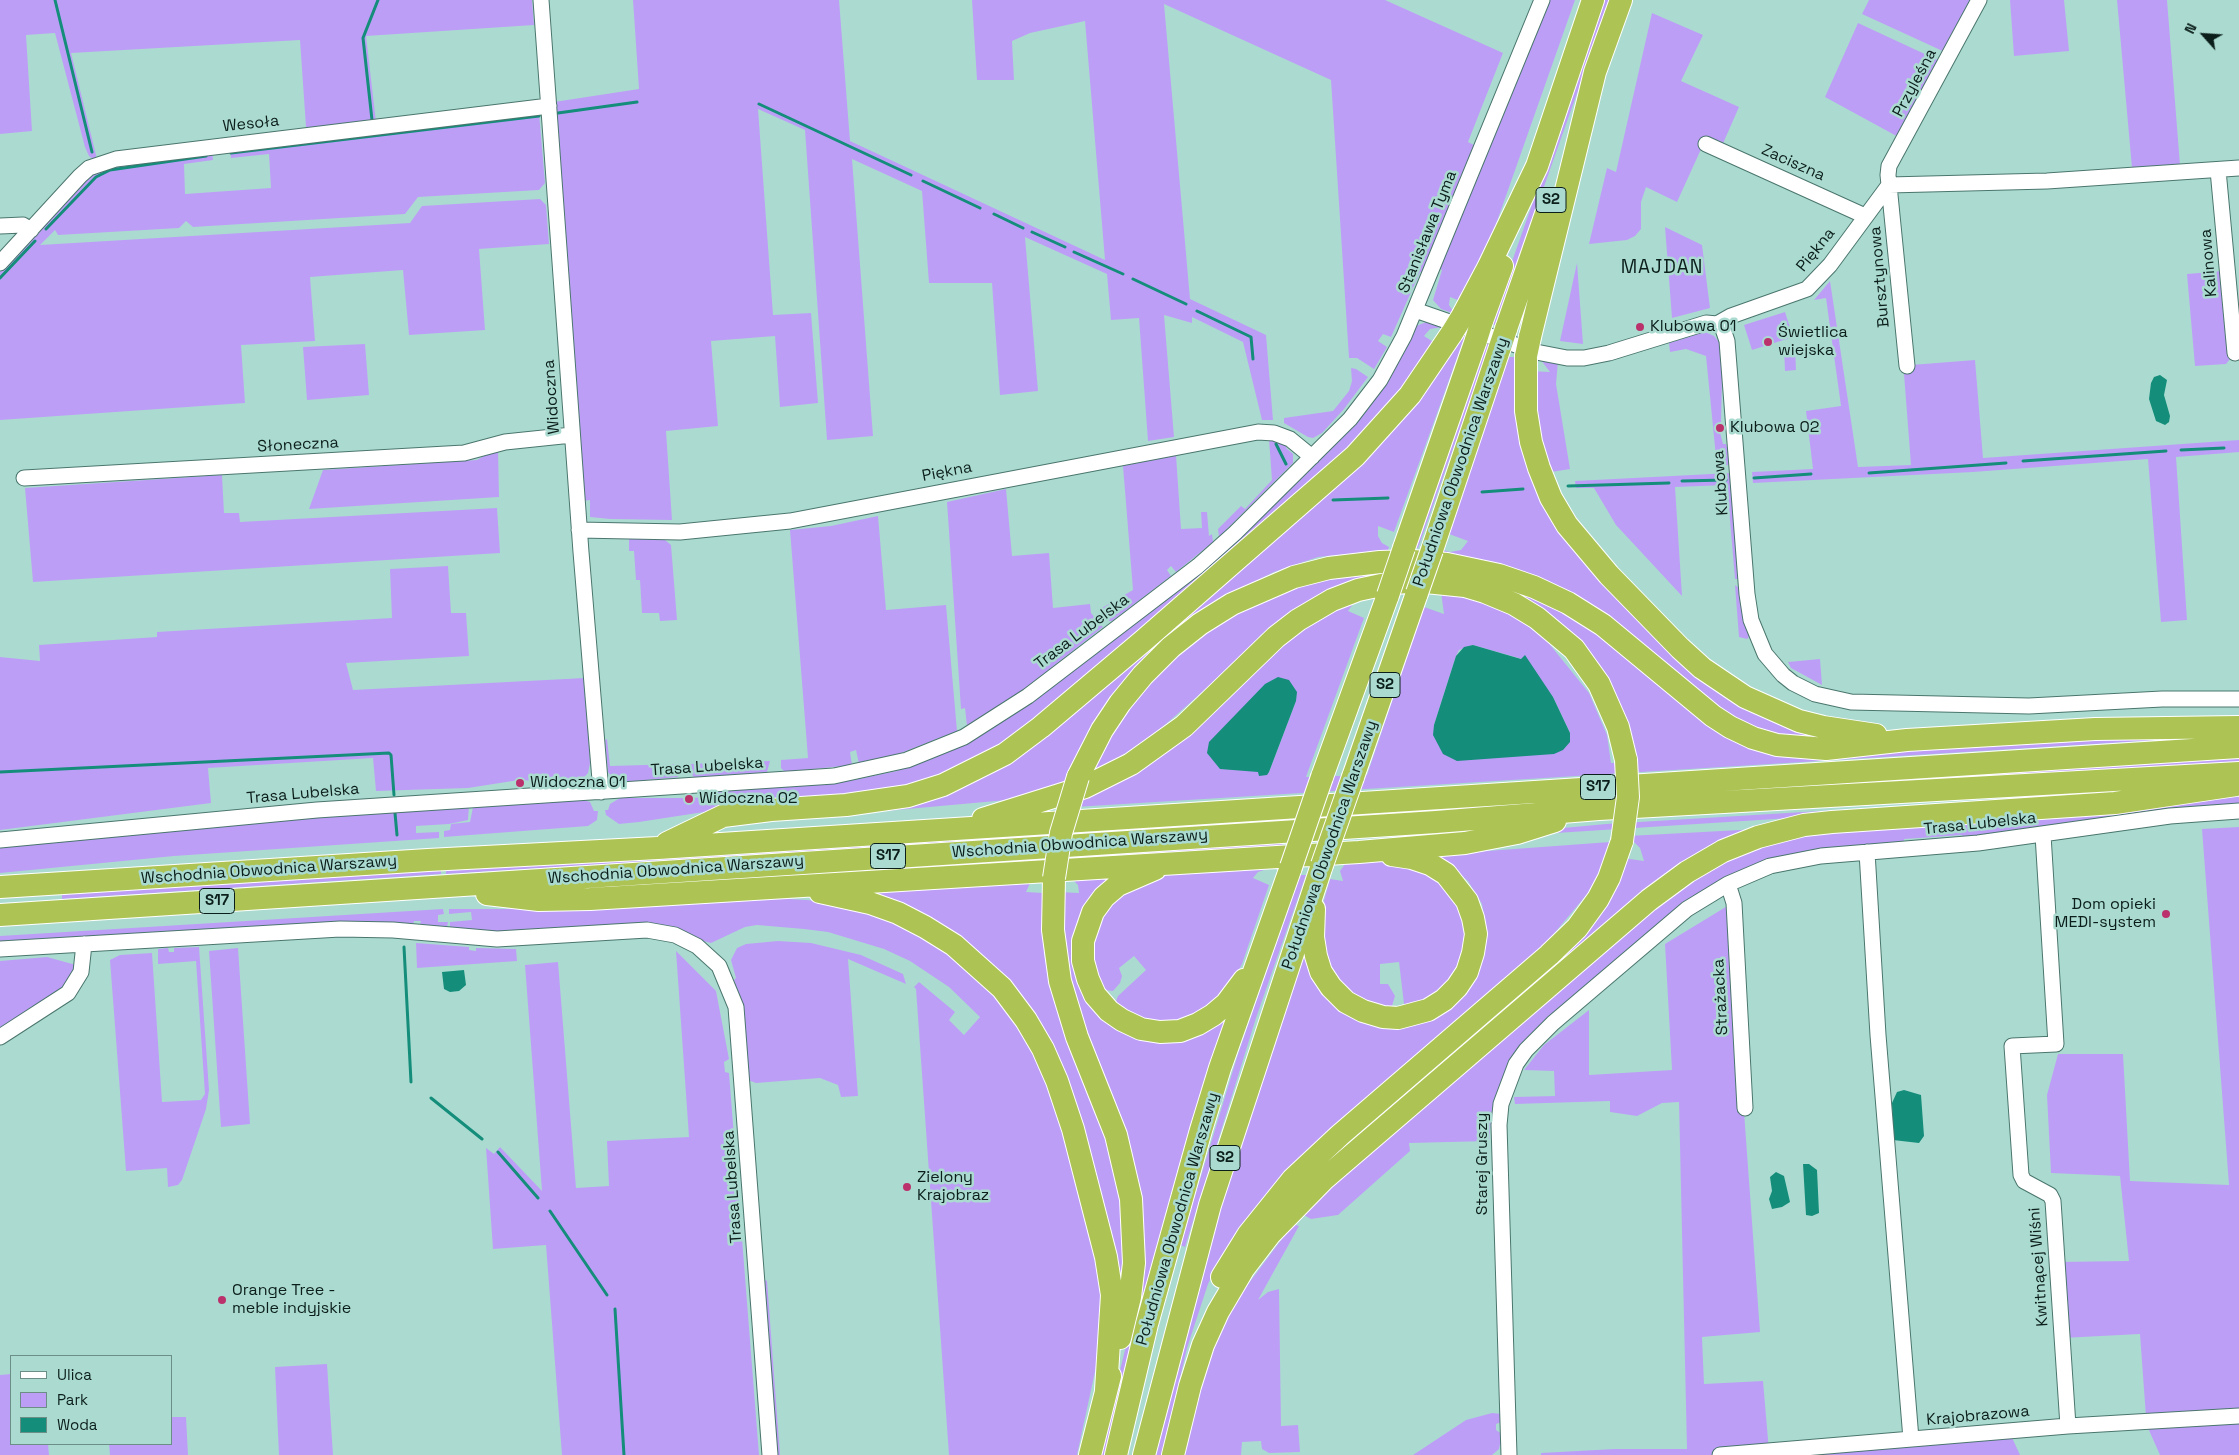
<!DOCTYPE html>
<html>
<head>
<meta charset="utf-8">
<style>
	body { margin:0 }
	#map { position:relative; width:2239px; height:1455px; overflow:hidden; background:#abdbd0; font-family:"Space Grotesk",sans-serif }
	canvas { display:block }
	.legend { position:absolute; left:10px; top:1355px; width:162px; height:90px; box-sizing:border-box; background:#abdbd0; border:1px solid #6b8f87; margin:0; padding:6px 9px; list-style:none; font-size:15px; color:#0b1e1a }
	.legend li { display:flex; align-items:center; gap:10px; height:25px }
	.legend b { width:25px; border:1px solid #6b8f87 }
	.north { position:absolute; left:2179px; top:10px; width:50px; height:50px; -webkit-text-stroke:4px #abdbd0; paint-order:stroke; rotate:296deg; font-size:14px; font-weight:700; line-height:20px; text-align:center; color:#0b1e1a }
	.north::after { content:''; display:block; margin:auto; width:18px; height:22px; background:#0b1e1a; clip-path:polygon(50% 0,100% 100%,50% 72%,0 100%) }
</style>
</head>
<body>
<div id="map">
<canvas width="2239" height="1455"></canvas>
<ul class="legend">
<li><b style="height:6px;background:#fff"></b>Ulica</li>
<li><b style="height:14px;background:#bd9ef7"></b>Park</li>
<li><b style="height:14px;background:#148d7b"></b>Woda</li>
</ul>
<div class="north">N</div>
</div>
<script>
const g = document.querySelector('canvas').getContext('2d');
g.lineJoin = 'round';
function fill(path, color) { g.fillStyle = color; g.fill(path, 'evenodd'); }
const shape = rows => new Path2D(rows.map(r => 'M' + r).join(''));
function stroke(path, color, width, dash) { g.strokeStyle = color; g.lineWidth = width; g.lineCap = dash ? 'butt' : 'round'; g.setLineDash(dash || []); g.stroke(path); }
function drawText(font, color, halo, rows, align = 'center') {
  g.font = font + ' "Space Grotesk",sans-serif'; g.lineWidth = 5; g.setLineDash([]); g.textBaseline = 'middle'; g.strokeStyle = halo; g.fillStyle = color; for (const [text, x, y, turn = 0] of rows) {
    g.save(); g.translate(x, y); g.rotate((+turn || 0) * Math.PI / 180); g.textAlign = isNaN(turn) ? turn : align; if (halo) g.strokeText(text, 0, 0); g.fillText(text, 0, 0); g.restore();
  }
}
fill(shape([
	[0,0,532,0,534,25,366,36,376,122,310,130,306,127,300,40,71,53,96,155,96,159,93,159,89,156,85,147,55,33,26,35,32,131,0,134],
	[633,0,839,0,850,141,1105,260,1085,21,1030,33,1012,41,1014,80,977,80,972,0,1385,0,1503,53,1468,142,1476,146,1424,273,1420,272,1391,337,1383,334,1378,341,1387,347,1374,369,1357,358,1349,358,1331,80,1164,4,1190,299,1266,335,1273,420,1262,420,1243,342,1192,317,1192,323,1164,315,1174,437,1148,441,1139,318,1111,320,1107,274,1025,237,1038,391,1000,395,992,283,929,283,922,191,852,159,873,436,827,440,805,130,758,109,773,315,811,313,818,403,780,407,775,336,711,341,718,426,666,431,672,520,610,519,590,517,590,500,583,501,554,102,639,89],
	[1548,0,1575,0,1495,227,1460,301,1450,297,1449,305,1455,314,1441,309,1433,300,1442,270,1438,267],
	[1604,0,1610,0,1495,325,1490,324],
	[1869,0,1974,0,1947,53,1862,14],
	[2010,0,2064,0,2069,51,2014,56],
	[2117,0,2167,0,2180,165,2132,168],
	[1652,13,1703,35,1681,81,1739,107,1721,148,1702,147,1677,202,1646,187,1641,202,1641,229,1635,236,1627,240,1589,244,1607,168,1616,172],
	[1858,23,1942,62,1902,139,1825,97],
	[539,113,545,183,539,190,418,197,405,214,193,227,186,221,179,228,58,235,55,230,40,245,410,223,422,206,540,199,546,205,549,244,479,249,485,330,409,335,403,270,310,277,315,341,241,345,245,403,0,420,0,270,83,179,106,167,212,152,213,160,184,164,185,194,271,188,269,154,231,158,230,148],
	[1665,227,1702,245,1710,308,1672,318],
	[1577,263,1583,344,1560,341],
	[2223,271,2230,359,2226,364,2195,366,2187,274],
	[1830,281,1858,467,1911,465,1904,374,1912,373,1911,365,1975,360,1983,458,2239,440,2239,452,2176,457,2187,620,2161,622,2148,459,1973,472,1753,483,1752,472,1813,469,1806,411,1841,406,1826,298,1814,300],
	[1785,312,1793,337,1752,350,1744,325],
	[1429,321,1442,327,1430,329,1424,336,1435,343,1389,412,1016,740,908,791,730,808,639,822,619,824,606,815,605,810,608,810,610,804,620,798,687,798,687,801,693,801,693,798,702,797,703,794,719,788,785,787,854,780,897,771,958,747,990,730,1063,677,1294,482,1416,326],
	[1705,332,1714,336,1720,343,1722,376,1721,424,1718,425,1723,444,1726,444,1731,460,1728,465,1717,467,1706,356,1686,349,1670,352,1669,343],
	[1457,333,1465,336,1394,532,1378,526,1378,536,1382,543,1389,547,1388,550,1318,557,1274,572,1234,592,1200,612,1065,786,1007,800,863,813,949,788,1238,565],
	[1484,342,1490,344,1418,548,1412,548],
	[365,344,369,395,307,400,303,347],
	[1784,347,1795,347,1796,370,1785,371],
	[1508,357,1518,357,1527,464,1684,662,1845,738,1805,739,1777,735,1757,729,1711,703,1645,648,1442,554,1443,550,1450,552,1461,550,1468,541,1449,534],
	[1541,360,1558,361,1556,384,1570,469,1545,473,1529,371,1550,372],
	[1351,368,1356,369,1368,377,1344,409,1322,433,1313,438,1308,437,1284,423,1284,418,1333,411,1349,391,1352,381],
	[1269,439,1274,439,1287,445,1286,448,1293,454,1293,463,1219,537,1218,529,1241,506,1245,509,1272,480],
	[498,448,499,497,309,509,323,470,477,460],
	[1176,455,1181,529,1202,528,1201,512,1207,512,1209,536,1212,534,1213,542,1176,572,1171,566,1167,570,1171,576,1112,621,1109,621,1100,609,1133,590,1123,466],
	[1731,473,1738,579,1735,579,1727,485,1675,487,1682,596,1616,525,1594,488,1576,488,1575,481],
	[222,475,224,513,239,513,240,522,497,508,500,553,33,582,25,488],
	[1006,489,1012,556,1049,553,1053,608,1090,604,1091,613,1103,627,999,709,967,726,965,708,961,709,947,502],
	[878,516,886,610,946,605,957,731,896,755,859,764,856,750,850,752,852,765,785,772,781,768,781,760,808,758,790,530,831,526],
	[629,538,665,540,671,545,677,620,660,621,659,613,642,613,640,580,636,580,634,551,629,551],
	[448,566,451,613,466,613,469,656,346,663,353,690,585,678,590,763,588,773,579,783,519,780,468,788,376,791,373,758,208,768,211,803,0,830,0,657,40,661,39,645,157,637,157,632,392,618,390,569],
	[1380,569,1376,579,1322,594,1294,609,1262,634,1226,671,1149,739,1096,771,1088,769,1128,704,1180,651,1231,616,1299,585],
	[1474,578,1544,601,1592,628,1742,742,2175,739,1075,807,1079,796,1288,637,1337,607,1366,598,1353,604,1348,611,1364,618,1306,777,1367,775,1424,607,1444,614,1441,592,1465,593,1507,610,1547,641,1589,693,1607,735,1611,763,1634,762,1593,661],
	[1473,645,1522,659,1553,697,1570,733,1434,725,1456,656,1459,650],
	[1296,701,1269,772,1258,772],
	[1735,585,1739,588,1749,637,1747,639,1739,637],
	[1820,659,1822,685,1791,668,1788,662],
	[607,739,610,766,680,764,678,777,625,782,614,780,608,772,605,740],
	[2239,756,2239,762,1850,787,1635,794],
	[770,761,767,772,695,778,690,773,689,764],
	[2166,790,1822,816,1556,833,1563,828,1606,824],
	[2239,796,2239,806,1963,840,1962,835,1904,839,1904,844,1734,875,1515,1054,1506,1069,1497,1092,1492,1109,1489,1141,1409,1143,1410,1151,1338,1215,1311,1219,1300,1213,1623,933,1703,872,1759,847,1814,833,2109,811],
	[583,800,590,802,594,811,598,811,597,820,588,826,444,837,444,831,450,830,451,824,470,822,473,807],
	[469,805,468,820,449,824,416,826,416,833,439,832,439,838,174,856,0,873,0,845,204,825],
	[1293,816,1290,822,1067,837,1069,831],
	[2239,827,2239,1413,2146,1417,2140,1334,2062,1338,2057,1262,2129,1261,2120,1176,2051,1173,2047,1095,2058,1054,2123,1054,2130,1181,2229,1185,2202,829],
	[1759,829,1727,843,1285,1197,1555,959,1623,858,1644,861,1640,848,1628,836],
	[1051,830,1049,836,446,874,446,868],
	[1610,842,1604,865,1588,893,1537,954,1218,1264,1208,1284,1187,1348,1162,1455,1156,1455,1205,1256,1305,941,1329,1000,1427,1020,1487,934,1482,904,1468,881,1450,866,1432,855],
	[1283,843,1280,850,1062,864,1063,858],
	[1376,859,1396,862,1435,876,1462,909,1466,942,1453,980,1427,1002,1407,1007,1404,1004,1399,962,1380,964,1380,984,1388,984,1395,996,1392,1006,1386,1010,1360,1002,1326,969,1321,911,1330,879,1343,881,1340,871,1345,864,1267,869,1258,872,1253,878,1269,885,1242,964,1228,990,1213,1007,1167,1027,1118,1010,1116,1001,1118,996,1146,970,1134,956,1119,968,1122,976,1120,983,1113,991,1104,990,1092,968,1094,926,1110,900,1160,874],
	[441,868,441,874,62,899,62,892],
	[1136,868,1112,883,1081,974,1146,1037,1231,1003,1136,1322,1132,1321,1140,1259,1071,1002,1059,892,1079,893,1078,885,1071,878],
	[1300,875,1306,875,1256,1018,1185,1247,1180,1245,1238,1054],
	[1031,881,1026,892,1043,893,1042,929,1045,959,1053,997,1100,1119,1121,1196,1125,1243,1121,1285,1016,994,842,886],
	[775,898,821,901,871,912,933,941,985,983,1025,1033,1051,1091,1095,1246,1103,1298,1096,1367,1077,1455,949,1455,916,989,914,987,919,982,955,1012,949,1020,964,1035,980,1017,949,987,910,961,884,949,828,932,804,929,757,925,745,927,711,943,699,940,684,932,518,933,450,930,450,922,472,920,471,912,449,914,449,909,582,909],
	[1729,905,1760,1332,1702,1337,1704,1384,1763,1381,1769,1451,2009,1431,2020,1455,1541,1455,1541,1453,1615,1449,1687,1449,1679,1102,1662,1103,1637,1116,1610,1112,1610,1101,1515,1104,1514,1097,1555,1096,1554,1071,1524,1070,1544,1045,1589,1010,1589,1075,1672,1070,1665,944],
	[443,909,444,914,438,915,438,922,448,922,447,927,420,924,421,921,414,921,413,924,397,923,396,926,0,944,0,936],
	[778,941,811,943,861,955,903,974,906,984,848,959,858,1096,841,1097,838,1085,820,1078,756,1083,748,1080,741,1003,734,980,736,978,731,960,737,948,746,944],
	[416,943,469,947,469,950,476,951,476,948,516,949,517,961,417,968],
	[199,947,209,1090,206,1109,182,1180,178,1185,168,1187,167,1168,126,1171,110,960,120,955,152,953,162,1102,201,1100,205,1094,196,961,158,964,158,949,168,948,169,952,174,952,174,948],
	[238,948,250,1124,221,1127,209,951],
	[676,951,716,991,729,1059,724,1062,725,1072,729,1073,759,1455,562,1455,546,1245,493,1249,486,1148,494,1154,500,1147,542,1191,525,965,558,962,576,1188,609,1186,607,1141,689,1137],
	[47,957,76,965,64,989,0,1030,0,961],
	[1293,1224,1299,1226,1258,1300,1268,1292,1279,1289,1281,1426,1298,1425,1300,1452,1269,1453,1262,1449,1261,1441,1242,1442,1241,1455,1182,1455,1210,1356,1225,1322,1246,1287],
	[761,1277,767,1281,780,1455,774,1455],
	[1126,1346,1132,1347,1105,1455,1099,1455],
	[327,1364,333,1455,279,1455,275,1367],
	[11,1374,11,1444,48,1444,49,1455,0,1455,0,1375],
	[1492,1413,1502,1414,1502,1422,1496,1424,1496,1430,1502,1434,1503,1444,1500,1444,1499,1449,1492,1455,1413,1455,1466,1420],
	[171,1417,186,1417,188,1455,110,1455,109,1444,171,1444],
	[2239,1423,2239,1455,2160,1455,2148,1428]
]), '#bd9ef7');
fill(shape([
	[2160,375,2167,380,2164,395,2170,416,2169,422,2165,425,2156,421,2149,399,2151,383,2154,377],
	[1473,645,1521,659,1525,655,1553,697,1570,733,1570,742,1563,750,1554,754,1457,761,1443,754,1433,735,1434,725,1456,656,1464,647],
	[1278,677,1289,680,1297,692,1296,701,1269,772,1267,775,1259,776,1258,772,1220,769,1207,753,1209,742,1265,684],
	[464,970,466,985,459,991,450,992,444,989,442,972],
	[1904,1090,1921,1095,1924,1136,1919,1143,1893,1140,1892,1103,1897,1092],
	[1803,1164,1809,1164,1817,1170,1819,1213,1812,1216,1806,1215],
	[1776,1172,1784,1176,1790,1202,1782,1207,1772,1209,1769,1199,1772,1191,1770,1177]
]), '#148d7b');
stroke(shape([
	[55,0,92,152],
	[759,104,911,175],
	[558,113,637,102],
	[372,120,363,38,378,0],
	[231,153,539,116],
	[923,181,980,208],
	[994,214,1023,228],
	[46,229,96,177,110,170,206,156],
	[1032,232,1065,247],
	[1074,252,1123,274],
	[0,278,35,241],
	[1133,279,1186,304],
	[1197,311,1251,337,1253,359],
	[1276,444,1286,464],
	[2181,450,2224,448],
	[2023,461,2166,451],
	[1869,473,2006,463],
	[1754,478,1811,474],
	[1682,481,1726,480],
	[1568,486,1669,483],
	[1482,492,1523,489],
	[1333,500,1388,498],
	[0,772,389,753,391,755,394,795],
	[395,813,397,835],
	[404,947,411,1082],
	[431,1098,482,1139],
	[498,1152,538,1198],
	[550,1211,607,1295],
	[615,1309,624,1455]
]), '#148d7b', 3);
const minor = shape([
	[541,0,581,552,601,792],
	[1706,144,1865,216],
	[2218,170,2235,353],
	[0,226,23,225,31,230],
	[0,263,80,176,89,168,116,159,549,106],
	[1415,310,1536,352,1567,358,1584,358,1609,353,1706,323,1717,324,1731,316,1807,289,1830,265,1889,185,2047,181,2239,168],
	[1717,324,1723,329,1727,341,1747,594,1751,620,1765,654,1783,675,1793,683,1815,694,1851,702,2029,706,2162,699,2239,699],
	[1907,366,1888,175,1889,166,1979,0],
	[24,478,464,453,505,442,572,435],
	[579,530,680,532,790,521,1258,432,1274,433,1290,439,1312,457],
	[2043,835,2056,1044,2012,1046,2021,1175,2024,1181,2050,1195,2053,1201,2068,1426],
	[0,840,317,810,834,776,907,760,964,737,1028,696,1198,566,1235,533,1350,419,1380,380,1404,336,1542,0],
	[1867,852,1878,1035,1911,1439],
	[1728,884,1734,903,1745,1108],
	[0,949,340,929,393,930,497,939,647,930,675,935,697,946,719,966,736,1007,770,1455],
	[0,1037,68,993,81,972,84,944],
	[1509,1455,1499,1125,1501,1104,1516,1064,1526,1050,1553,1023,1687,909,1728,884,1770,866,1821,856,1978,843,2170,816,2239,811],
	[1720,1455,2068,1426,2239,1416]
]);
const highway = shape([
	[1463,315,1488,268,1537,166,1593,0],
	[1482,321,1502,266],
	[1506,329,1549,205],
	[1530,337,1595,72,1621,0],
	[1526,356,1526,411,1531,442,1539,468,1551,498,1567,525,1609,575,1680,648,1702,668,1745,697,1799,721,1823,727,1876,735],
	[1404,548,1476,340],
	[1432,550,1500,347],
	[1078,777,1102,730,1120,703,1143,675,1171,647,1200,624,1232,604,1294,577,1329,568,1380,562,1413,561,1447,564,1499,575,1534,587,1568,603,1603,625,1713,716,1730,727,1753,738,1777,745,1826,749,1907,740,2095,729,2239,727],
	[1322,777,1388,595],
	[1353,777,1417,593],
	[983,819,1085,787,1131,764,1184,726,1276,637,1298,620,1332,600,1358,590,1386,584,1416,581,1465,586,1485,592,1514,604,1537,618,1574,649,1599,684,1618,727,1626,760],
	[667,843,723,816,771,810,846,805,908,796,943,785,1005,754,1041,727,1143,641,1355,456,1410,395,1452,333],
	[1155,869,1118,885,1104,897,1093,912,1083,941,1083,961,1088,979,1095,995,1109,1011,1122,1020,1141,1029,1160,1032,1180,1031,1198,1024,1213,1015,1226,1004,1244,980],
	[1054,878,1053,930,1060,981,1077,1037,1116,1135,1131,1199,1134,1263,1130,1297,1120,1338],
	[0,887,428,860,658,848,2239,747],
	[820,892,870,903,898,913,925,927,954,945,1002,988,1026,1020,1043,1049,1057,1081,1073,1129,1106,1257,1112,1295,1106,1390],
	[487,894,539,900,590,899,1359,852,1465,843,1517,833,1555,821],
	[1314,909,1313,937,1316,956,1321,972,1331,987,1346,1002,1363,1011,1383,1017,1398,1018,1428,1010,1444,1000,1457,987,1467,972,1473,953,1476,934,1473,918,1467,901,1446,874,1430,864,1412,858,1392,855],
	[0,915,1436,822,1599,809,2239,773],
	[1222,1277,1248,1235,1293,1179,1340,1135,1549,955,1577,928,1598,899,1609,878,1622,841],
	[1090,1455,1110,1376],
	[1116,1455,1147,1324,1201,1130,1220,1068,1291,867],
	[1144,1455,1210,1205,1322,865],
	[1173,1455,1190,1386,1203,1345,1218,1312,1244,1268,1270,1234,1323,1180,1649,900,1687,872,1723,851,1758,837,1804,825,1832,822,2115,803,2236,785]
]);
stroke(minor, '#4a766d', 17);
stroke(highway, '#fff', 24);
stroke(minor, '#fff', 15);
stroke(highway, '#adc454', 22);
const highwayBridge = shape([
	[1452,333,1463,315],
	[1476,340,1482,321],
	[1500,347,1506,329],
	[1526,356,1530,337],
	[1417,593,1432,550],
	[1388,595,1404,548],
	[1622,841,1628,797,1626,760],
	[1322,865,1353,777],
	[1291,867,1322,777],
	[1054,878,1061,833,1078,777]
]);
stroke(highwayBridge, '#fff', 24, []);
stroke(highwayBridge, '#adc454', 22);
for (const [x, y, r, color] of [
	[1640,327,5,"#bb316c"],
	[1768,342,5,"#bb316c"],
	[1720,428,5,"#bb316c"],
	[520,783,5,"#bb316c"],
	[689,799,5,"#bb316c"],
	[2166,914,5,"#bb316c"],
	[907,1187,5,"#bb316c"],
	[222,1300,5,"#bb316c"]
]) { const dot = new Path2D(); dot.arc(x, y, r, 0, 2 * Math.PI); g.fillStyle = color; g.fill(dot); stroke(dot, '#abdbd0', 2); }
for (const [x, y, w] of [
	[1551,200,30],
	[1385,685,30],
	[1598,787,35],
	[888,856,35],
	[217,901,35],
	[1225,1158,30]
]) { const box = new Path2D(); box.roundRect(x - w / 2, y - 12.5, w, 25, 4); g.fillStyle = '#abdbd0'; g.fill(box); stroke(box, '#0b1e1a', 1); }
drawText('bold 15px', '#0b1e1a', null, [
	["S2",1551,200],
	["S2",1385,685],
	["S17",1598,787],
	["S17",888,856],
	["S17",217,901],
	["S2",1225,1158]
]);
drawText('16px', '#0b1e1a', '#abdbd0', [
	["Przyleśna",1915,83,-62],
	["Wesoła",251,124,-6],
	["Zaciszna",1793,163,24],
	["Stanisława Tyma",1428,232,-68],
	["Piękna",1816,250,-51],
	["Kalinowa",2209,263,-95],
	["Bursztynowa",1880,277,-95],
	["Widoczna",552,397,-94],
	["Słoneczna",298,445,-3],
	["Południowa Obwodnica Warszawy",1461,462,-71],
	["Piękna",947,472,-11],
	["Klubowa",1721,483,-94],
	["Trasa Lubelska",1082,632,-37],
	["Trasa Lubelska",707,767,-4],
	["Trasa Lubelska",303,794,-5],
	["Trasa Lubelska",1980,824,-6],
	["Wschodnia Obwodnica Warszawy",1080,844,-4],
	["Południowa Obwodnica Warszawy",1330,845,-71],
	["Wschodnia Obwodnica Warszawy",269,870,-4],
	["Wschodnia Obwodnica Warszawy",676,870,-4],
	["Strażacka",1721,997,-93],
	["Starej Gruszy",1483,1164,-90],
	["Trasa Lubelska",733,1187,-94],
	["Południowa Obwodnica Warszawy",1178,1219,-74],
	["Kwitnącej Wiśni",2039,1267,-94],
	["Krajobrazowa",1978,1416,-5]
]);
drawText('16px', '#0b1e1a', '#abdbd0', [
	["Klubowa 01",1650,327],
	["Świetlica",1778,333],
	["wiejska",1778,351],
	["Klubowa 02",1730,428],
	["Widoczna 01",530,783],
	["Widoczna 02",699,799],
	["Dom opieki",2156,905,"right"],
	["MEDI-system",2156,923,"right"],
	["Zielony",917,1178],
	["Krajobraz",917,1196],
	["Orange Tree -",232,1291],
	["meble indyjskie",232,1309]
], 'left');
g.letterSpacing = '1px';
drawText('19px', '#0b1e1a', '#abdbd0', [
	["MAJDAN",1662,268]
]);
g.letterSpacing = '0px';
</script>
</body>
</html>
